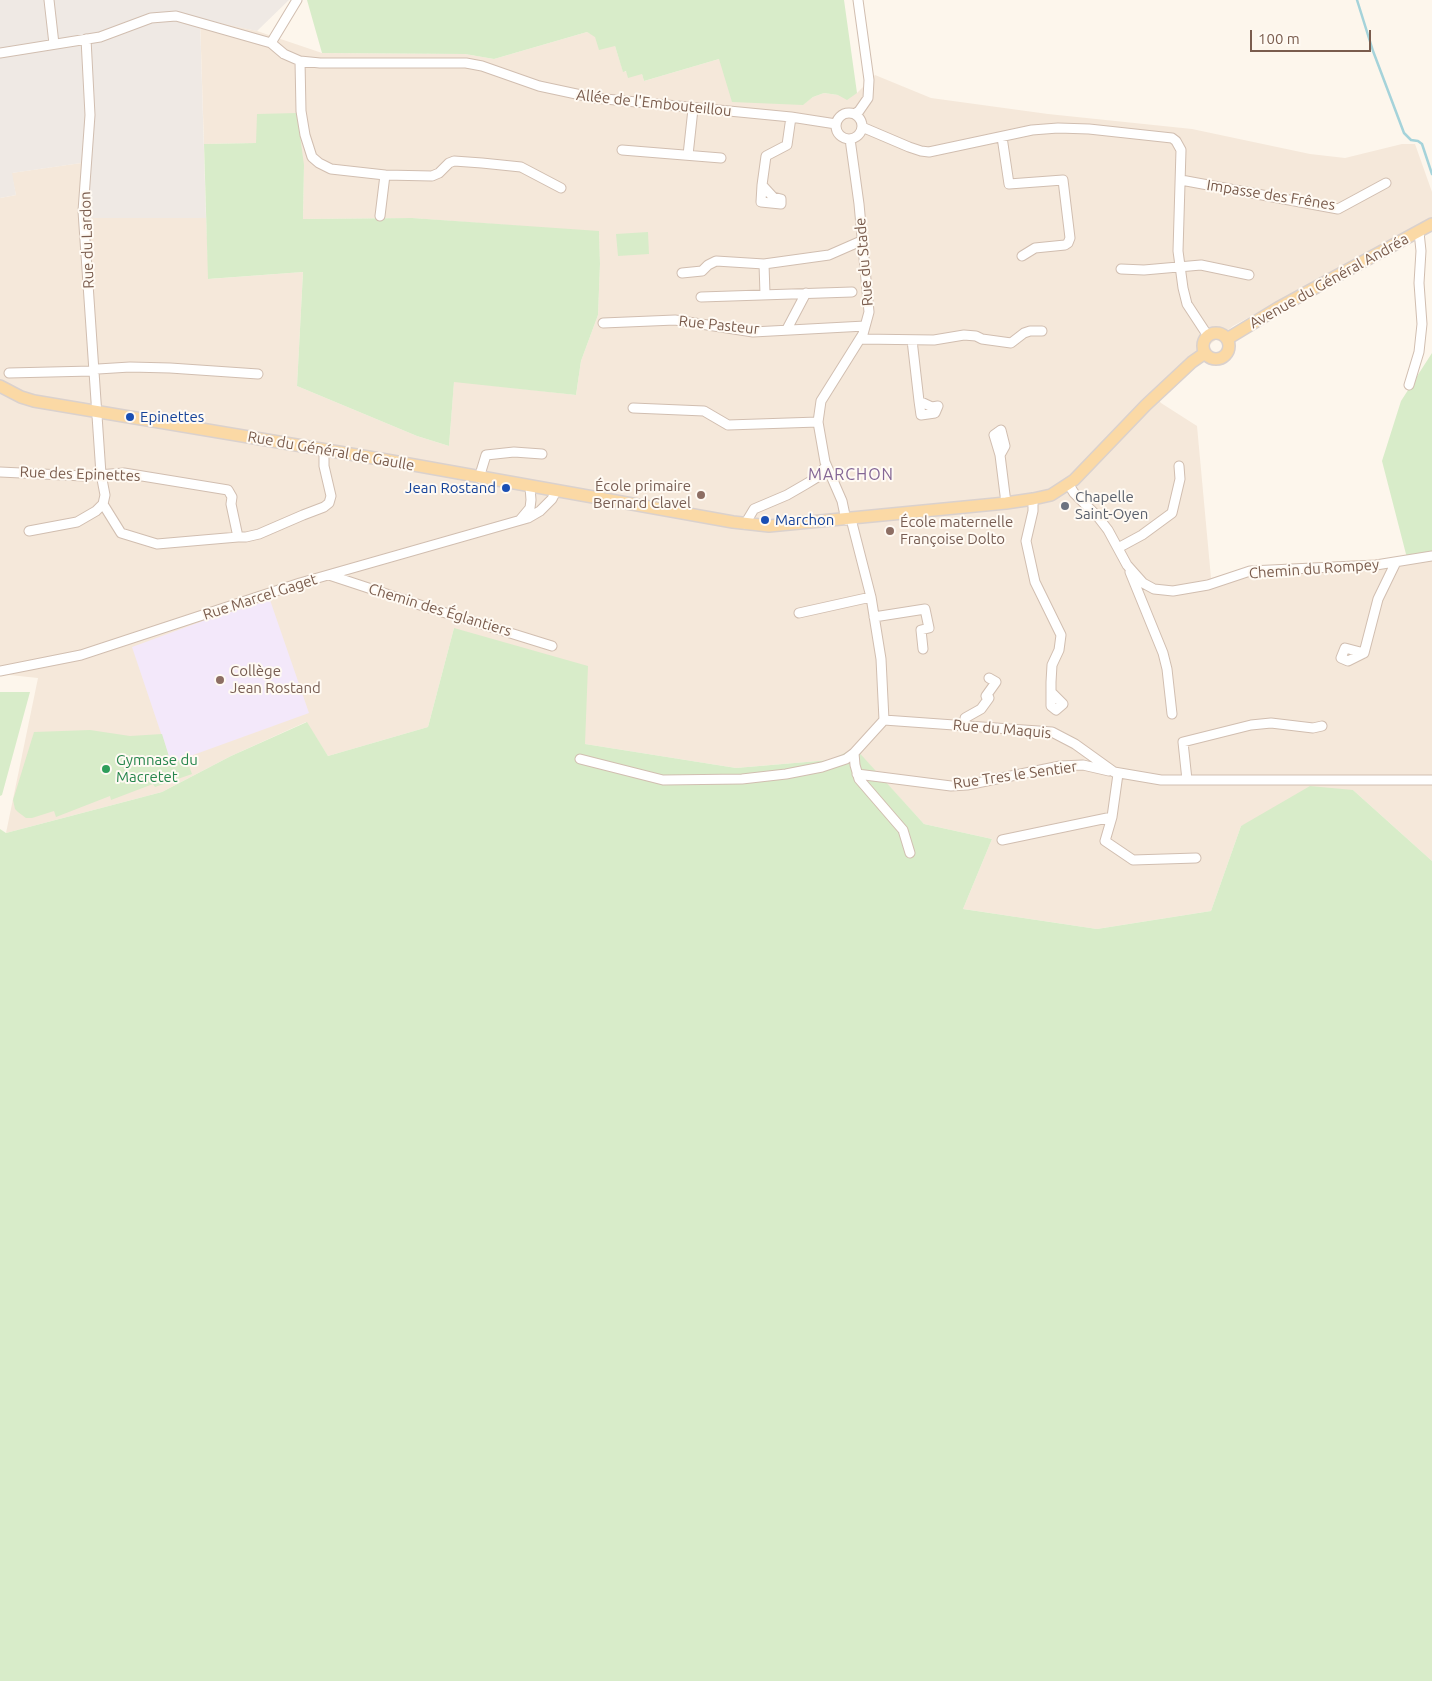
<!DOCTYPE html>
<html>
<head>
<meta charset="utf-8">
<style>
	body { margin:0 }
	#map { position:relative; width:1432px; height:1681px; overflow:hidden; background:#fdf6ec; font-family:Ubuntu,sans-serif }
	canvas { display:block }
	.scale { position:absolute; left:1250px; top:30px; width:121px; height:22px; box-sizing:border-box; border:2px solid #7a5c4d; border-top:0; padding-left:6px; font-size:15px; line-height:18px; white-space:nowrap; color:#7a5c4d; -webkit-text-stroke:4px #fffaf3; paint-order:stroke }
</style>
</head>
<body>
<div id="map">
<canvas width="1432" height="1681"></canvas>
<div class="scale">100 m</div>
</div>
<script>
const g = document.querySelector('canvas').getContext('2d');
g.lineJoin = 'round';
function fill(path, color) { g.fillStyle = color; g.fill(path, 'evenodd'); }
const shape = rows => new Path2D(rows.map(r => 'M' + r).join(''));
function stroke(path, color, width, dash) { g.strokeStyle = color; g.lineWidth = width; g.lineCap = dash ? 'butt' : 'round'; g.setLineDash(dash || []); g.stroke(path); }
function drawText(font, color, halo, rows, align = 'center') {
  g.font = font + ' Ubuntu,sans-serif'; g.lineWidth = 4; g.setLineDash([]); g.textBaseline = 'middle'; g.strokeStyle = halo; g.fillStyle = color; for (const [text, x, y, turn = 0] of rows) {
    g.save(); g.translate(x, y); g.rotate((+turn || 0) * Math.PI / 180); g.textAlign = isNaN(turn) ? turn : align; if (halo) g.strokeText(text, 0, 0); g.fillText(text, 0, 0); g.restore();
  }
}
fill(shape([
	[200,18,257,31,322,53,465,54,494,59,587,32,615,46,623,71,642,74,644,81,719,59,802,105,813,97,824,93,838,95,857,93,875,75,931,98,1048,114,1192,129,1310,154,1345,158,1402,144,1415,144,1432,192,1432,218,1233,326,1152,391,1161,403,1197,426,1211,578,1243,569,1281,564,1407,558,1432,551,1432,861,1353,790,1241,826,1211,911,1097,929,963,909,992,839,924,824,855,749,830,760,736,768,585,744,454,628,428,727,328,756,306,722,231,756,162,792,6,833,38,678,0,674,0,198,16,195,11,173,88,162,87,218,206,218,209,279,303,272,297,386,417,436,449,446,454,381,576,395,581,361,598,315,600,264,599,232,412,218,303,219,304,165,256,143,204,144]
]), '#f5e8da');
fill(shape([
	[0,0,289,0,257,31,200,19,206,218,87,218,88,162,12,173,16,195,0,198]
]), '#efe9e4');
fill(shape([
	[270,600,309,713,171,763,132,647,211,618]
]), '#f3e8fa');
fill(shape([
	[307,0,844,0,857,93,847,100,838,95,824,93,813,97,803,105,732,102,719,59,644,81,642,74,628,78,626,71,623,72,615,46,599,50,595,37,587,32,494,59,465,54,322,53],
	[297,113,304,165,303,219,412,218,599,231,600,264,598,315,581,361,576,395,454,382,449,446,417,436,297,386,303,272,208,279,204,144,256,143,257,114],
	[648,232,649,254,618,256,616,234],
	[1432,353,1432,551,1407,558,1382,461,1401,401],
	[454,628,588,666,585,744,736,768,830,760,855,748,924,824,992,839,963,909,1097,929,1211,911,1241,826,1310,786,1353,790,1432,861,1432,1681,0,1681,0,829,6,833,162,792,231,756,307,722,328,756,428,727],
	[0,692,30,692,2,795,0,796],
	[90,730,130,736,162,734,171,763,186,758,192,774,155,787,153,784,111,800,110,796,56,817,54,811,32,818,26,818,18,812,15,809,13,800,34,732]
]), '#d8ecc9');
stroke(shape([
	[1357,0,1373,51,1404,133,1411,140,1418,141,1422,144,1432,174]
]), '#a5d3da', 2.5);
const minor = shape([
	[49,0,54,44],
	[271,43,297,0],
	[0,53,100,37,151,18,176,16,271,43,284,54,300,61,320,63,466,63,482,66,539,86,595,98,791,117,836,124],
	[300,61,301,111,305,135,312,157,319,163,331,169,385,175,432,176,439,173,449,163,454,161,482,163,521,167,561,188],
	'836 126a13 13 0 1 1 26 0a13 13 0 1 1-26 0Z',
	[854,114,859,111,868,98,869,80,858,0],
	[862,127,909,147,921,151,929,152,1032,130,1058,128,1089,129,1172,138,1176,141,1181,150,1178,251,1183,288,1187,304,1208,336],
	[1002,137,1009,184,1063,180,1070,238,1068,243,1065,245,1035,248,1022,256],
	[622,150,721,158],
	[688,155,693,109],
	[1181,180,1338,209,1386,183],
	[762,185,773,197,781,199,781,204,761,202,762,185,766,156,787,145,791,117],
	[380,216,385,175],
	[764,264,765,294],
	[1121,269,1144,270,1201,265,1249,275],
	[682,273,702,271,708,265,716,261,764,264,829,255,861,241],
	[701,297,852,292],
	[603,323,675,320,753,332,865,326],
	[787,329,806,293],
	[860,339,934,340,964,335,976,336,982,339,1011,343,1024,333,1030,331,1042,331],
	[912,340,919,401,921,415,935,413,938,406,932,407,919,401],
	[9,373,92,371,98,369,130,367,170,368,258,374],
	[1409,385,1419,352,1422,324,1419,283,1421,251,1419,232],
	[633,408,704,411,728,425,818,422],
	[1000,455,1005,446,1001,430,994,435,1000,455,1006,503],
	[0,472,84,476,124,473,228,490,232,497,231,504,238,537,246,537,259,534,303,515,324,507,329,503,331,496,324,466,324,450],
	[479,478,486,455,514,452,542,454],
	[1069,485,1074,493,1098,517,1108,530,1127,565,1143,583,1154,589,1173,591,1208,585,1250,571,1376,565,1432,556],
	[1033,499,1033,511,1026,541,1035,582,1061,635,1059,650,1052,665,1051,682,1051,706,1056,710,1063,704,1051,692],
	[103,504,121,533,157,544,238,537],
	[851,519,871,597,881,659,884,720,1052,732,1075,744,1114,772,1161,780,1432,780],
	[520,520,530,508,531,500,530,487],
	[846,520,842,501,825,462,818,422,821,401,863,334,869,312,859,204,850,139],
	[745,524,754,509,787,495,806,484,816,478,826,466],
	[29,531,77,522,96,511,103,504,105,495,101,474,83,211,90,115,86,39],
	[1118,548,1142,535,1172,513,1180,479,1179,466],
	[1130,572,1163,653,1167,669,1172,714],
	[329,575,420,605,552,646],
	[799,613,871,597],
	[874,617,925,609,929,628,921,630,923,649],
	[1364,653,1345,648,1341,658,1348,661,1364,653,1378,599,1396,562],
	[0,671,81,655,300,583,528,518,540,511,552,499,556,491],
	[965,725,965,718,981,709,989,698,986,696,996,682,989,678],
	[854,753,855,765,859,779,903,830,910,853],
	[580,759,663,780,742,779,786,774,822,767,846,759,854,753,884,720],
	[857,774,951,786,967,785,1060,766,1083,765,1109,771],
	[1187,780,1183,742,1251,725,1271,723,1313,728,1322,726],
	[1112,817,1105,841,1133,860,1196,858],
	[1002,840,1112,817,1118,774]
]);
const major = shape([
	'1203 346a13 13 0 1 1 26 0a13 13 0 1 1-26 0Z',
	[1227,339,1278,308,1432,224],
	[0,386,21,397,34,401,386,460,733,522,769,526,1006,503,1033,499,1051,495,1074,480,1146,405,1192,362,1205,353]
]);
stroke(minor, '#d1beb0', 11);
stroke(major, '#dad1cd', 14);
stroke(minor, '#fff', 9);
stroke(major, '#fbd9a5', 11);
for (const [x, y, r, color] of [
	[130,417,5,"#1a4fb4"],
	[506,488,5,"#1a4fb4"],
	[701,495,5,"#8d6e63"],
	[1065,506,5,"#6b7280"],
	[765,520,5,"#1a4fb4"],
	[890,531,5,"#8d6e63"],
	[220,680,5,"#8d6e63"],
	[106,769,5,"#2e9e5b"]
]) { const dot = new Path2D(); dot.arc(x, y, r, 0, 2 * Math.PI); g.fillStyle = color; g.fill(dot); stroke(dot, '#fffaf3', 2); }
drawText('15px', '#7a5c4d', '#fffaf3', [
	["Allée de l'Embouteillou",654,103,6],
	["Impasse des Frênes",1271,195,9],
	["Rue du Lardon",87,240,-92],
	["Rue du Stade",864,262,-95],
	["Avenue du Général Andréa",1329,281,-29],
	["Rue Pasteur",719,325,6],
	["Rue du Général de Gaulle",331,451,10],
	["Rue des Epinettes",80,474,2],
	["Chemin du Rompey",1314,569,-4],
	["Rue Marcel Gaget",260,597,-18],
	["Chemin des Églantiers",440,610,17],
	["Rue du Maquis",1002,729,5],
	["Rue Tres le Sentier",1015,775,-8]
]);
drawText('15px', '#164399', '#fffaf3', [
	["Epinettes",140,417],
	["Jean Rostand",496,488,"right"],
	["Marchon",775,520]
], 'left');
drawText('15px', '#785e54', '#fffaf3', [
	["École primaire",691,486,"right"],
	["Bernard Clavel",691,503,"right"],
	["École maternelle",900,522],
	["Françoise Dolto",900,539],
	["Collège",230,671],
	["Jean Rostand",230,688]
], 'left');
drawText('15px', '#5b616d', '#fffaf3', [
	["Chapelle",1075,497],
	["Saint-Oyen",1075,514]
], 'left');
drawText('15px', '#27864d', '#fffaf3', [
	["Gymnase du",116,760],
	["Macretet",116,777]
], 'left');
g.letterSpacing = '1px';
drawText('16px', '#846695', '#fffaf3', [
	["MARCHON",851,475]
]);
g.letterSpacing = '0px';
</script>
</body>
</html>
